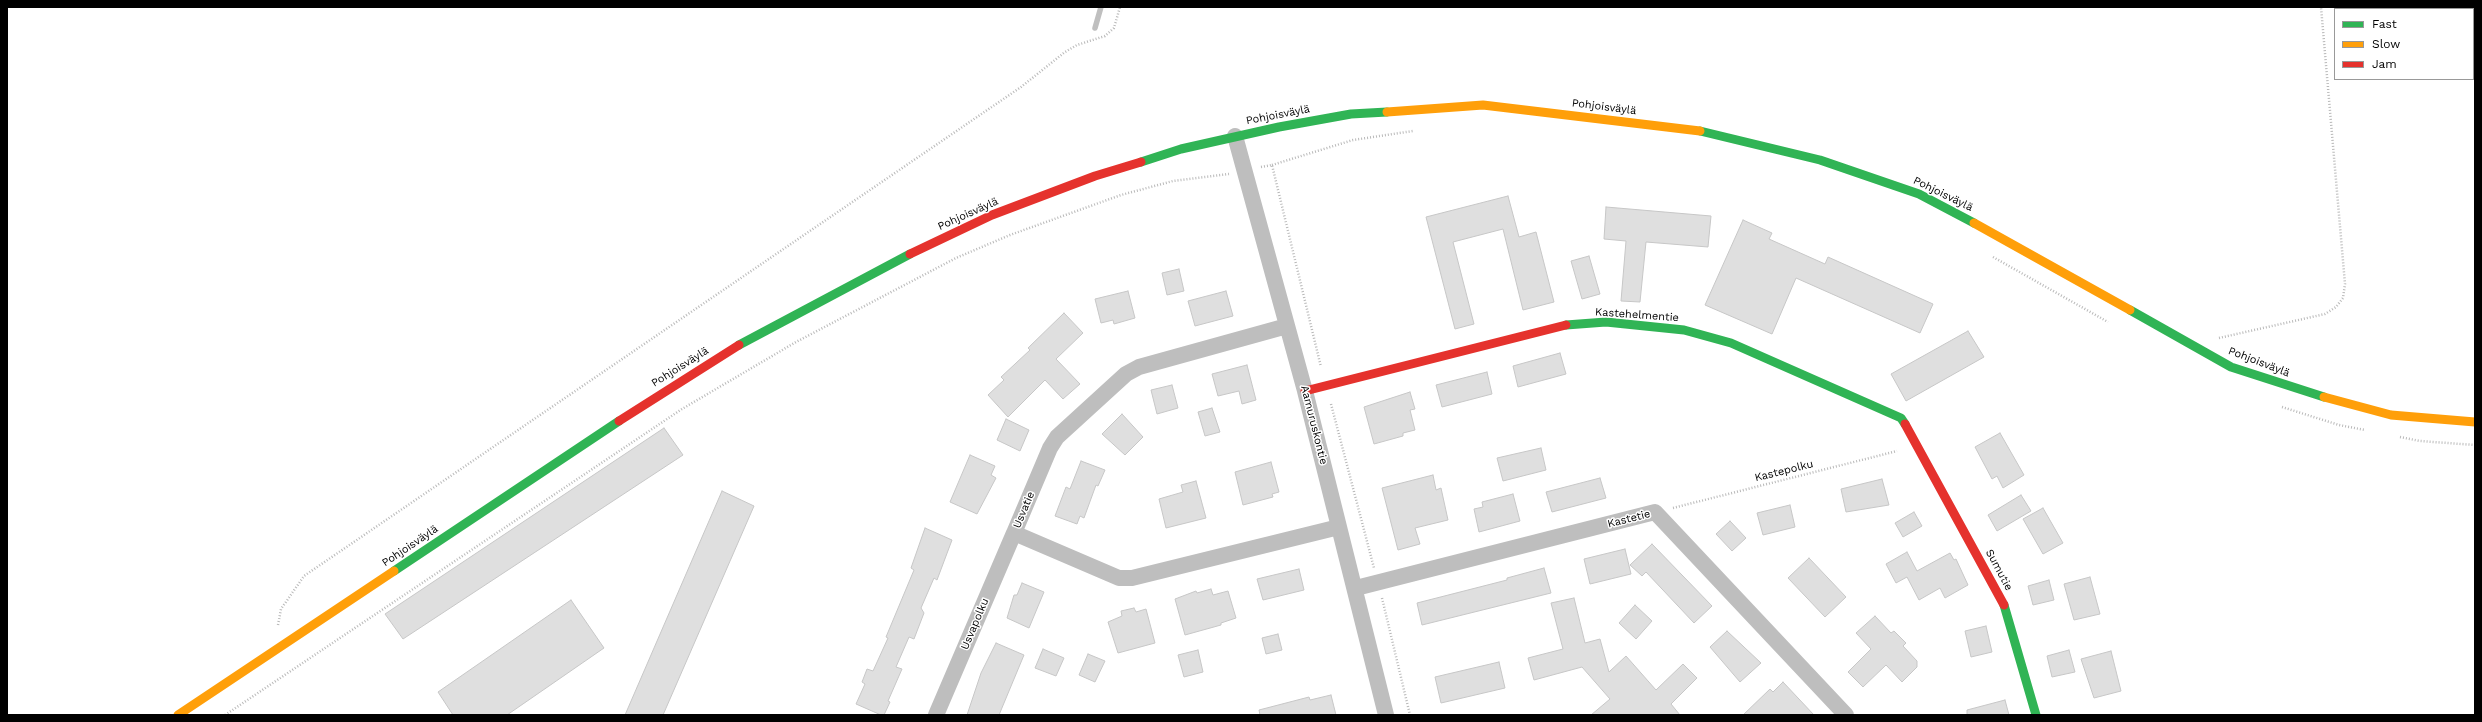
<!DOCTYPE html>
<html>
<head>
<meta charset="utf-8">
<style>
	body { margin:0 }
	#map { position:relative; width:2482px; height:722px; overflow:hidden; background:#fff; font-family:"Work Sans",sans-serif }
	canvas { display:block }
	.frame { position:absolute; inset:0; border:8px solid #000; pointer-events:none }
	.legend { position:absolute; left:2334px; top:8px; width:140px; height:72px; box-sizing:border-box; background:#fff; border:1px solid #999; margin:0; padding:5px 7px; list-style:none; font-size:12px; color:#000 }
	.legend li { display:flex; align-items:center; gap:8px; height:20px }
	.legend b { width:20px; border:1px solid #999 }
</style>
</head>
<body>
<div id="map">
<canvas width="2482" height="722"></canvas>
<div class="frame"></div>
<ul class="legend">
<li><b style="height:5px;background:#30b455"></b>Fast</li>
<li><b style="height:5px;background:#ff9f0a"></b>Slow</li>
<li><b style="height:5px;background:#e5322d"></b>Jam</li>
</ul>
</div>
<script>
const g = document.querySelector('canvas').getContext('2d');
g.lineJoin = 'round';
const shape = rows => new Path2D(rows.map(r => 'M' + r).join(''));
function stroke(path, color, width, dash) { g.strokeStyle = color; g.lineWidth = width; g.lineCap = dash ? 'butt' : 'round'; g.setLineDash(dash || []); g.stroke(path); }
function fill(path, color) { g.fillStyle = color; g.fill(path, 'evenodd'); }
function drawText(font, color, halo, rows, align = 'center') {
  g.font = font + ' "Work Sans",sans-serif'; g.lineWidth = 3; g.setLineDash([]); g.textBaseline = 'middle'; g.strokeStyle = halo; g.fillStyle = color; for (const [text, x, y, turn = 0] of rows) {
    g.save(); g.translate(x, y); g.rotate((+turn || 0) * Math.PI / 180); g.textAlign = isNaN(turn) ? turn : align; if (halo) g.strokeText(text, 0, 0); g.fillText(text, 0, 0); g.restore();
  }
}
stroke(shape([
	[1095,28,1101,7]
]), '#bfbfbf', 5.5);
const building = shape([
	[1508,196,1519,237,1536,232,1554,302,1523,310,1503,229,1453,242,1474,324,1455,329,1426,217,1508,196],
	[1606,207,1711,216,1708,247,1646,242,1640,302,1621,301,1626,241,1604,239,1606,207],
	[1743,220,1772,233,1769,239,1825,264,1828,257,1933,304,1920,333,1796,278,1772,334,1705,305,1743,220],
	[1589,256,1600,294,1582,299,1571,261,1589,256],
	[1179,269,1184,291,1167,295,1162,273,1179,269],
	[1128,291,1135,318,1114,324,1113,320,1101,323,1095,299,1128,291],
	[1226,291,1233,316,1195,326,1188,301,1226,291],
	[1064,313,1083,333,1056,359,1080,384,1063,399,1045,380,1008,417,988,395,1004,380,1001,377,1030,350,1028,348,1064,313],
	[1968,331,1984,357,1906,401,1891,374,1968,331],
	[1560,353,1566,374,1518,387,1513,366,1560,353],
	[1247,365,1256,400,1242,404,1239,391,1218,396,1212,374,1247,365],
	[1487,372,1492,394,1442,407,1436,385,1487,372],
	[1172,385,1178,408,1157,414,1151,390,1172,385],
	[1410,392,1415,409,1410,410,1415,430,1403,433,1403,436,1374,444,1364,407,1410,392],
	[1212,408,1220,432,1205,436,1198,412,1212,408],
	[1122,414,1143,437,1125,455,1102,434,1122,414],
	[1006,419,1029,430,1020,451,997,440,1006,419],
	[664,428,683,455,403,639,385,614,664,428],
	[2000,433,2024,475,2003,488,1997,476,1992,479,1975,447,2000,433],
	[1541,448,1546,470,1503,481,1497,458,1541,448],
	[970,455,995,466,991,475,996,478,977,514,950,502,970,455],
	[1081,461,1105,470,1098,486,1096,485,1084,518,1080,516,1077,524,1055,516,1066,487,1070,489,1081,461],
	[1271,462,1279,492,1272,494,1273,497,1243,505,1235,472,1271,462],
	[1433,475,1436,490,1441,488,1448,520,1415,528,1420,544,1398,550,1382,488,1433,475],
	[1600,478,1606,498,1552,512,1546,492,1600,478],
	[1882,479,1889,505,1846,512,1841,489,1882,479],
	[1196,481,1206,518,1166,528,1159,499,1183,492,1181,485,1196,481],
	[722,491,754,506,663,715,625,715,722,491],
	[1513,494,1520,521,1479,532,1474,509,1483,507,1482,502,1513,494],
	[2021,495,2031,511,1997,531,1988,515,2021,495],
	[1790,505,1795,527,1763,535,1757,513,1790,505],
	[2043,508,2063,543,2043,554,2023,519,2043,508],
	[1914,512,1922,526,1903,537,1895,523,1914,512],
	[1730,521,1746,538,1732,551,1716,534,1730,521],
	[925,528,952,540,937,580,934,578,921,608,924,613,914,639,909,637,896,667,902,669,888,701,890,702,884,715,881,715,856,704,865,684,862,682,867,669,873,671,888,638,886,637,914,570,911,568,925,528],
	[1652,544,1712,606,1694,623,1646,572,1642,576,1630,565,1652,544],
	[1625,549,1631,574,1590,584,1584,559,1625,549],
	[1907,552,1917,571,1950,553,1954,560,1956,559,1968,585,1945,598,1940,588,1919,600,1907,577,1896,583,1886,564,1907,552],
	[1809,558,1846,597,1825,617,1788,578,1809,558],
	[1544,568,1551,593,1422,625,1417,603,1507,580,1507,578,1544,568],
	[1299,569,1304,590,1263,600,1257,579,1299,569],
	[2090,577,2100,614,2074,620,2064,584,2090,577],
	[2049,580,2054,600,2033,605,2028,586,2049,580],
	[1022,583,1044,592,1029,628,1007,618,1014,595,1017,595,1022,583],
	[1211,589,1213,595,1228,591,1236,618,1221,623,1221,625,1185,635,1175,599,1196,591,1197,593,1211,589],
	[1574,598,1585,643,1600,639,1609,672,1626,656,1656,690,1683,664,1697,678,1671,704,1680,715,1591,715,1610,699,1582,667,1534,680,1528,658,1563,649,1551,603,1574,598],
	[571,600,604,648,507,715,453,715,438,692,571,600],
	[1635,605,1652,621,1636,639,1619,623,1635,605],
	[1134,608,1136,612,1146,609,1155,643,1118,653,1108,622,1122,616,1121,611,1134,608],
	[1875,616,1891,633,1894,631,1906,643,1903,646,1917,661,1917,667,1902,682,1886,665,1863,687,1848,672,1871,649,1856,633,1875,616],
	[1986,626,1992,652,1971,657,1965,631,1986,626],
	[1727,631,1761,663,1740,682,1710,647,1727,631],
	[1278,634,1282,650,1266,654,1262,638,1278,634],
	[996,643,1024,655,999,715,967,715,981,673,996,643],
	[1043,649,1064,658,1056,676,1035,668,1043,649],
	[1198,650,1203,672,1184,677,1178,655,1198,650],
	[2069,650,2075,672,2052,677,2047,656,2069,650],
	[2111,651,2121,691,2094,698,2081,659,2111,651],
	[1088,654,1105,661,1095,682,1079,675,1088,654],
	[1499,662,1505,688,1441,703,1435,677,1499,662],
	[1783,682,1814,715,1743,715,1770,689,1773,692,1783,682],
	[1331,695,1336,715,1260,715,1259,710,1309,697,1310,700,1331,695],
	[2005,700,2009,715,1967,715,1967,710,2005,700]
]);
fill(building, '#dfdfdf');
stroke(building, '#c7c7c7', 1);
stroke(shape([
	[1272,165,1353,140,1413,131],
	[1261,167,1272,165,1321,367],
	[1993,257,2108,322],
	[2219,338,2325,314,2336,307,2343,298,2345,284,2321,7],
	[1331,404,1374,568],
	[2282,407,2339,425,2365,430],
	[2400,437,2420,441,2475,445],
	[1673,508,1897,451],
	[1382,598,1410,715],
	[278,625,281,609,304,576,1021,87,1065,52,1077,45,1105,36,1114,28,1120,7],
	[225,715,682,409,796,342,956,258,1010,235,1121,195,1173,181,1229,174]
]), '#b9b9b9', 2.5, [1, 2]);
stroke(shape([
	[1235,136,1305,391,1386,715],
	[1287,326,1139,367,1126,374,1057,437,1050,448,1014,533,1119,578,1132,578,1339,527],
	[1356,588,1655,512,1846,715],
	[936,715,1014,533]
]), '#bebebe', 16);
stroke(shape([
	[1700,131,1820,160,1919,194,1974,223],
	[1141,162,1181,149,1279,127,1351,114,1387,112],
	[2130,310,2231,367,2324,397],
	[1566,325,1606,322,1684,330,1731,343,1901,418,1905,424],
	[739,345,910,254],
	[394,571,619,421],
	[2004,605,2036,715]
]), '#30b455', 9);
stroke(shape([
	[1387,112,1483,105,1700,131],
	[1974,223,2130,310],
	[2324,397,2391,415,2475,422],
	[178,715,394,571]
]), '#ff9f0a', 9);
stroke(shape([
	[910,254,992,215,1095,176,1141,162],
	[1305,391,1566,325],
	[619,421,739,345],
	[1905,424,2004,605]
]), '#e5322d', 9);
drawText('11px', '#000', '#fff', [
	["Pohjoisväylä",1604,107,7],
	["Pohjoisväylä",1278,115,-11],
	["Pohjoisväylä",1943,194,26],
	["Pohjoisväylä",968,214,-24],
	["Kastehelmentie",1637,315,4],
	["Pohjoisväylä",2259,362,21],
	["Pohjoisväylä",680,367,-32],
	["Aamuruskontie",1314,425,76],
	["Kastepolku",1784,471,-14],
	["Usvatie",1024,510,-67],
	["Kastetie",1629,519,-14],
	["Pohjoisväylä",410,546,-34],
	["Sumutie",1999,570,62],
	["Usvapolku",975,624,-67]
]);
</script>
</body>
</html>
